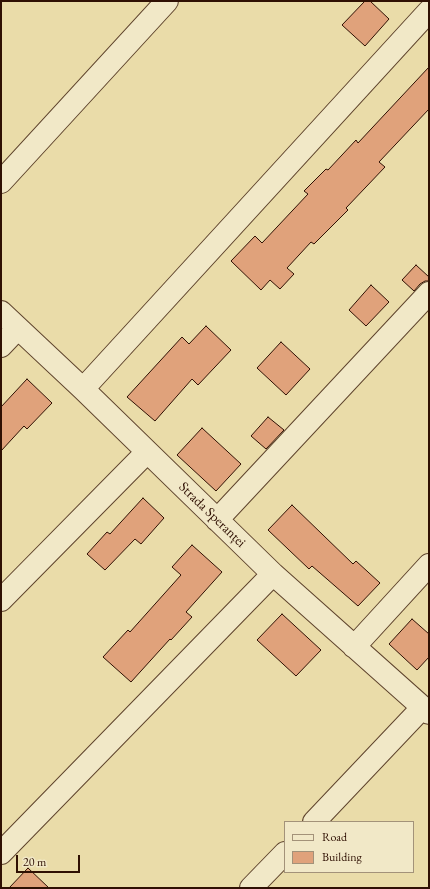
<!DOCTYPE html>
<html>
<head>
<meta charset="utf-8">
<style>
	body { margin:0 }
	#map { position:relative; width:430px; height:889px; overflow:hidden; background:#eadca9; font-family:"EB Garamond",serif }
	canvas { display:block }
	.frame { position:absolute; inset:0; border:2px solid #2f1003; pointer-events:none }
	.legend { position:absolute; left:284px; top:821px; width:130px; height:52px; box-sizing:border-box; background:#f1e8c7; border:1px solid #a39279; margin:0; padding:5px 7px; list-style:none; font-size:12px; color:#2f1003 }
	.legend li { display:flex; align-items:center; gap:8px; height:20px }
	.legend b { width:20px; border:1px solid #a39279 }
	.scale { position:absolute; left:16px; top:855px; width:64px; height:18px; box-sizing:border-box; border:2px solid #2f1003; border-top:0; padding-left:5px; font-size:12px; line-height:14px; white-space:nowrap; color:#2f1003; -webkit-text-stroke:3px #f1e8c7; paint-order:stroke }
</style>
</head>
<body>
<div id="map">
<canvas width="430" height="889"></canvas>
<div class="frame"></div>
<ul class="legend">
<li><b style="height:5px;background:#f1e8c7"></b>Road</li>
<li><b style="height:11px;background:#e0a27b"></b>Building</li>
</ul>
<div class="scale">20 m</div>
</div>
<script>
const g = document.querySelector('canvas').getContext('2d');
g.lineJoin = 'round';
function fill(path, color) { g.fillStyle = color; g.fill(path, 'evenodd'); }
const shape = rows => new Path2D(rows.map(r => 'M' + r).join(''));
function stroke(path, color, width, dash) { g.strokeStyle = color; g.lineWidth = width; g.lineCap = dash ? 'butt' : 'round'; g.setLineDash(dash || []); g.stroke(path); }
function drawText(font, color, halo, rows, align = 'center') {
  g.font = font + ' "EB Garamond",serif'; g.lineWidth = 3.5; g.setLineDash([]); g.textBaseline = 'middle'; g.strokeStyle = halo; g.fillStyle = color; for (const [text, x, y, turn = 0] of rows) {
    g.save(); g.translate(x, y); g.rotate((+turn || 0) * Math.PI / 180); g.textAlign = isNaN(turn) ? turn : align; if (halo) g.strokeText(text, 0, 0); g.fillText(text, 0, 0); g.restore();
  }
}
const building = shape([
	[365,1,370,1,389,19,365,46,342,25,365,1],
	[429,67,429,109,379,162,385,167,346,208,348,210,314,244,311,242,287,268,294,274,280,289,270,280,261,290,231,261,255,236,262,243,308,194,304,191,326,169,328,170,356,140,358,143,429,67],
	[416,265,429,277,429,281,425,281,420,284,414,291,402,280,416,265],
	[371,285,389,302,366,326,349,310,371,285],
	[206,326,231,350,198,385,192,379,155,421,127,397,182,337,189,344,206,326],
	[281,342,310,369,286,395,257,368,281,342],
	[27,379,52,403,27,429,24,426,1,451,1,407,27,379],
	[268,417,284,430,266,449,251,436,268,417],
	[202,428,241,464,216,491,177,455,202,428],
	[143,498,164,518,141,544,135,539,105,570,87,554,107,532,110,534,143,498],
	[292,505,353,564,356,561,380,583,358,606,312,566,309,569,268,530,292,505],
	[192,545,222,572,186,612,192,617,171,640,170,639,131,682,103,657,128,630,130,632,181,575,172,567,192,545],
	[282,614,321,650,296,676,257,640,282,614],
	[412,619,429,634,429,657,417,670,389,644,412,619],
	[28,868,49,888,9,888,28,868]
]);
fill(building, '#e0a27b');
stroke(building, '#2f1003', 1);
const minor = shape([
	[1,182,167,1],
	[1,312,83,389,273,574,429,713],
	[1,346,18,328],
	[83,389,429,11],
	[217,520,429,293],
	[1,600,147,452],
	[354,647,429,565],
	[314,822,423,707],
	[1,853,273,574],
	[251,888,285,853]
]);
stroke(minor, '#5e432c', 24);
stroke(minor, '#f1e8c7', 22);
drawText('14px', '#2f1003', '#f1e8c7', [
	["Strada Speranței",212,515,44]
]);
</script>
</body>
</html>
